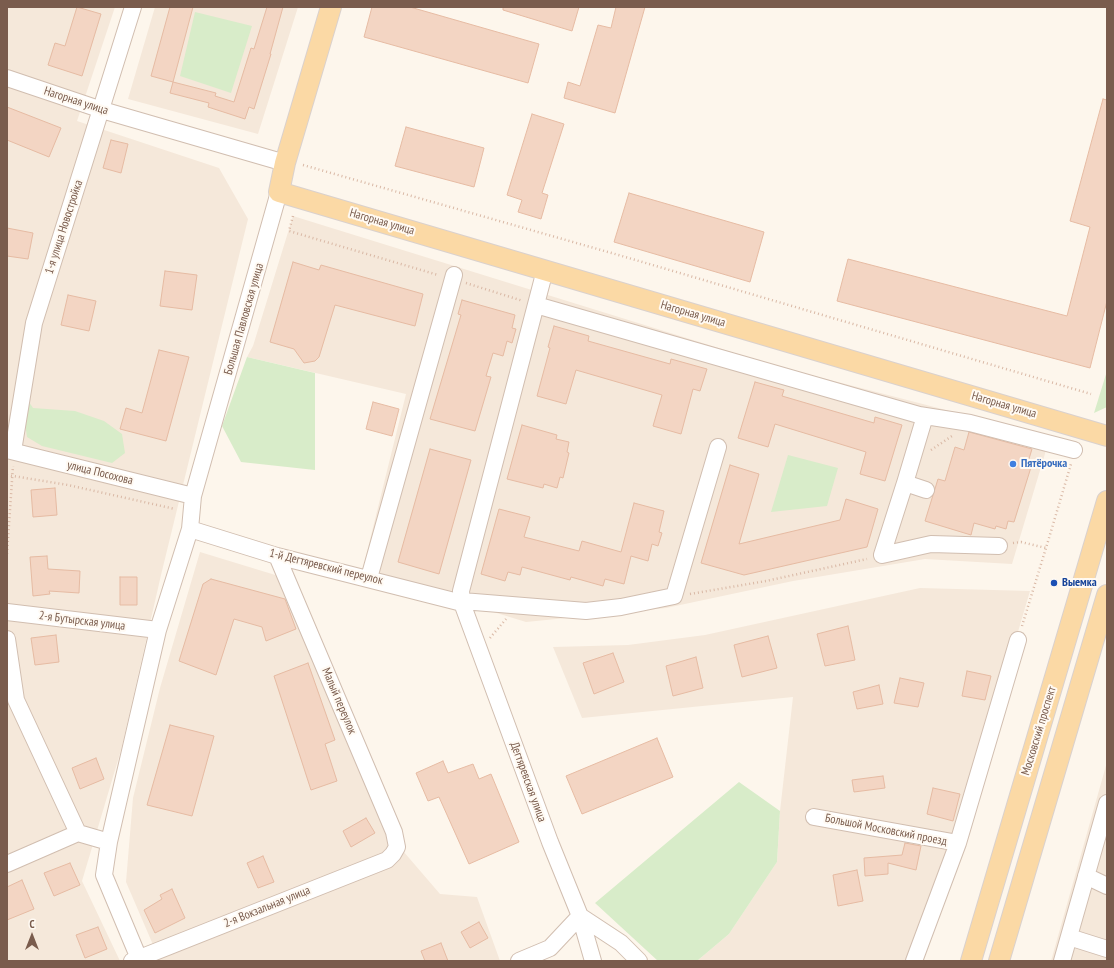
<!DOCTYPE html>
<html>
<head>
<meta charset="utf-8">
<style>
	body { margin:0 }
	#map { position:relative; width:1114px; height:968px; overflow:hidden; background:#fdf6ec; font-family:"PT Sans Narrow",sans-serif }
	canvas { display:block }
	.frame { position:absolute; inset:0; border:8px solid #7a5c4d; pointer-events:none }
	.north { position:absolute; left:12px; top:916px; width:40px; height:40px; -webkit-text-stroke:3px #fffaf3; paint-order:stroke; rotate:0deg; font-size:11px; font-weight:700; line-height:16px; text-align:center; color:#7a5c4d }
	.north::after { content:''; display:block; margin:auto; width:14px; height:18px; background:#7a5c4d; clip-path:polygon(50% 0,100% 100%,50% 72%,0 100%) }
</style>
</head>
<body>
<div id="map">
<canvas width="1114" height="968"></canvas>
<div class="frame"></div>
<div class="north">С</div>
</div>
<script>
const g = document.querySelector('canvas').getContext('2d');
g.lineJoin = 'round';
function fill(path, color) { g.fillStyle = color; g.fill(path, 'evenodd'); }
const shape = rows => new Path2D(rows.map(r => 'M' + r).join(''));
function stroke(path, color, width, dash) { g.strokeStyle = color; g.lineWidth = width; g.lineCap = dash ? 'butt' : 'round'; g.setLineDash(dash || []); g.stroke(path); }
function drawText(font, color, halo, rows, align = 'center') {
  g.font = font + ' "PT Sans Narrow",sans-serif'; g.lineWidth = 4; g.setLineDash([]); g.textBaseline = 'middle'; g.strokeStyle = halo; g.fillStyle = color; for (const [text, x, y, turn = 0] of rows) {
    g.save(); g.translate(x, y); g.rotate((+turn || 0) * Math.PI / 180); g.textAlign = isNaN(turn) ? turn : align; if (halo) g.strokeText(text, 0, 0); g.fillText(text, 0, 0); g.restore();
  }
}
fill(shape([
	[7,7,115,7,77,121,219,168,248,219,161,575,121,750,82,881,120,961,7,961],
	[155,7,298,7,258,134,128,99],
	[293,216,780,367,1050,437,1012,564,925,559,793,581,666,608,526,622,464,603,361,576,406,394,247,357,253,346],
	[200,552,295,581,385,830,440,894,477,897,500,961,160,961,126,882,133,798,160,688],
	[920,588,1030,591,921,961,697,961,729,934,777,862,780,811,793,697,582,718,553,647,628,645,705,635],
	[1107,762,1107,961,1051,961]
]), '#f5e8da');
fill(shape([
	[195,12,252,26,231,93,180,76],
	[247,357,315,373,315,470,241,462,222,426],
	[1107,371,1107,407,1094,413],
	[29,402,33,408,75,411,104,421,122,434,125,453,112,463,42,446,27,437,25,423],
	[788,455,838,468,827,506,771,512],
	[739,782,780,811,777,862,729,934,697,961,658,961,595,903]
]), '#d8ecc9');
const building = shape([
	[77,7,101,14,82,76,48,65,55,43,65,46,77,7],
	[170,7,193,7,173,82,151,76,170,7],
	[267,7,283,7,270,54,271,54,254,109,249,107,245,119,208,107,209,103,170,93,173,82,216,93,215,96,234,102,251,48,254,49,267,7],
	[372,7,410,7,539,44,528,83,364,37,372,7],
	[503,7,579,7,572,31,503,10,503,7],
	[616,7,645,7,615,113,564,98,568,82,580,86,598,25,611,28,616,7],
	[1103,99,1107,100,1107,301,1090,368,837,301,848,259,1067,316,1090,227,1070,221,1103,99],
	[7,107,61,128,49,157,7,140,7,107],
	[532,114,564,124,542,193,548,195,541,219,518,212,522,200,507,195,532,114],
	[406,127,484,148,474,187,395,166,406,127],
	[111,140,128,144,121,173,103,168,111,140],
	[629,193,764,232,750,282,614,242,629,193],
	[7,228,33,233,28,259,7,256,7,228],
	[293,262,319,270,321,265,423,294,415,326,335,305,319,357,315,361,304,363,294,349,270,342,293,262],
	[165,271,197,275,192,310,160,306,165,271],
	[68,295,96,301,89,331,61,325,68,295],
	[462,300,515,315,512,328,516,329,512,343,507,341,503,356,493,353,486,376,491,377,475,431,430,419,461,315,458,314,462,300],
	[554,326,589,336,588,341,670,364,671,359,707,369,700,391,693,389,681,434,653,426,662,395,576,370,566,404,537,396,550,348,548,347,554,326],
	[159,350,189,357,166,441,120,429,126,408,142,413,159,350],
	[755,382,784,390,782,396,874,423,875,417,902,425,885,481,860,474,866,452,775,424,768,447,738,438,755,382],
	[373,402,399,409,392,436,366,429,373,402],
	[522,425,557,435,556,439,569,442,567,452,569,453,563,478,560,477,557,488,544,484,543,488,507,479,522,425],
	[969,432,1032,449,1028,462,1032,464,1014,522,1008,521,1006,529,996,526,995,529,974,523,971,535,925,521,938,479,945,481,955,447,964,450,969,432],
	[430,449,471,460,439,574,398,562,430,449],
	[730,465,759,474,739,544,840,520,846,499,878,509,867,547,744,575,701,563,730,465],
	[55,488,57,515,33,517,31,490,55,488],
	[634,503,664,511,659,532,662,533,658,546,652,544,648,561,631,556,624,584,605,579,603,586,571,577,570,580,522,567,520,575,508,572,505,581,481,574,499,509,530,517,524,537,579,551,582,541,621,552,634,503],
	[47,556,48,569,80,571,79,593,49,591,50,594,33,596,30,557,47,556],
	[120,577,137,577,137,605,120,605,120,577],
	[211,579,285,599,296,629,266,641,262,627,234,619,216,675,179,661,203,584,211,579],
	[848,626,855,660,825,666,817,634,848,626],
	[56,635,59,662,35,665,31,638,56,635],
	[768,636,777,668,742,677,734,645,768,636],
	[613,653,624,682,594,694,583,663,613,653],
	[696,657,703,688,673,696,666,666,696,657],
	[308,663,335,740,325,744,337,781,311,790,274,676,308,663],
	[967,671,991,676,985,700,962,696,967,671],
	[900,678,924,683,918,707,894,703,900,678],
	[879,685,883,704,857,709,853,692,879,685],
	[170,725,214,736,192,816,147,805,170,725],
	[657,738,673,777,582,814,566,776,657,738],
	[96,758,104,779,80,789,72,768,96,758],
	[443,761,448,773,473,764,479,779,491,774,519,842,469,864,439,797,428,801,416,773,443,761],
	[883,776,885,788,854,792,852,780,883,776],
	[933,788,960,794,953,821,927,814,933,788],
	[366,818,375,833,351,847,343,831,366,818],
	[905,843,921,846,916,870,888,863,888,874,865,876,864,858,902,855,905,843],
	[263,856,274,882,258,888,247,863,263,856],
	[70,863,80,885,54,896,44,873,70,863],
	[857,870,863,901,838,906,833,875,857,870],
	[22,880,34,909,7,920,7,887,22,880],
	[172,889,185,918,155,933,144,910,162,899,160,895,172,889],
	[479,922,488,938,470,948,461,932,479,922],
	[98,927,107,949,85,958,76,935,98,927],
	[441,943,448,961,425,961,421,951,441,943]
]);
fill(building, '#f3d5c3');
stroke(building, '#e6bba3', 1);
const minor = shape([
	[7,78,102,110,285,163],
	[545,270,461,591,462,603,550,842,580,916,593,961],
	[536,305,919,415,970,423,1074,450],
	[7,450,193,496],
	[13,451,34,323,133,7],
	[905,483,925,416],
	[190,529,277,556,462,603],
	[882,555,931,544,999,546],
	[882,555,905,483,926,490],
	[369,578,454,275],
	[462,601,586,611,621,607,674,596,718,447],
	[7,612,158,630],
	[7,639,16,700,78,833,109,842],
	[814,817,958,843],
	[7,864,78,833],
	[1086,876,1107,886],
	[1069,937,1107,949],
	[132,961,387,860,393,854,397,847,394,832,277,556],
	[140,961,104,875,109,842,158,630,190,529,193,496,279,192],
	[519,961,550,948,580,916,621,943,639,961],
	[914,961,958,843,1018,640],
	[1062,961,1107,803]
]);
const major = shape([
	[331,7,285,163,279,192,1107,436],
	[971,961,1107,501],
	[999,961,1107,595]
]);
stroke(minor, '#d1beb0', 18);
stroke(major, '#dad1cd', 22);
stroke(shape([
	[303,165,622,256,1091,394],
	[293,216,289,231,438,275],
	[466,283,523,301],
	[931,450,952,436],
	[7,475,68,485,175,509],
	[1013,543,1021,542,1046,548,1071,464],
	[7,554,13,466],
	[690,594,766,581,867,559],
	[1022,626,1046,548],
	[490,638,506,619]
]), '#d9b8a5', 2.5, [1, 3]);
stroke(minor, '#fff', 16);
stroke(major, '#fbd9a5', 20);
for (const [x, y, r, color] of [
	[1013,464,4,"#3f7fe0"],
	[1054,583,4,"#1a4fb4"]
]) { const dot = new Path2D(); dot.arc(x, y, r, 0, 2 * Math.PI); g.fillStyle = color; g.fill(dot); stroke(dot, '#fffaf3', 1.5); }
drawText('12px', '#7a5c4d', '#fffaf3', [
	["Нагорная улица",76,101,18],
	["Нагорная улица",382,222,16],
	["1-я улица Новостройка",64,227,-72],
	["Нагорная улица",693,314,16],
	["Большая Павловская улица",244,319,-74],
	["Нагорная улица",1004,405,16],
	["улица Посохова",100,473,14],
	["1-й Дегтяревский переулок",326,567,14],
	["2-я Бутырская улица",82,621,7],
	["Малый переулок",339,701,67],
	["Московский проспект",1039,731,-73],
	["Дегтяревская улица",528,782,70],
	["Большой Московский проезд",886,830,11],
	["2-я Вокзальная улица",267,907,-22]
]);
drawText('bold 12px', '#366cbe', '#fffaf3', [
	["Пятёрочка",1021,464]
], 'left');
drawText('bold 12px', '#164399', '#fffaf3', [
	["Выемка",1062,583]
], 'left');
</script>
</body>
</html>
